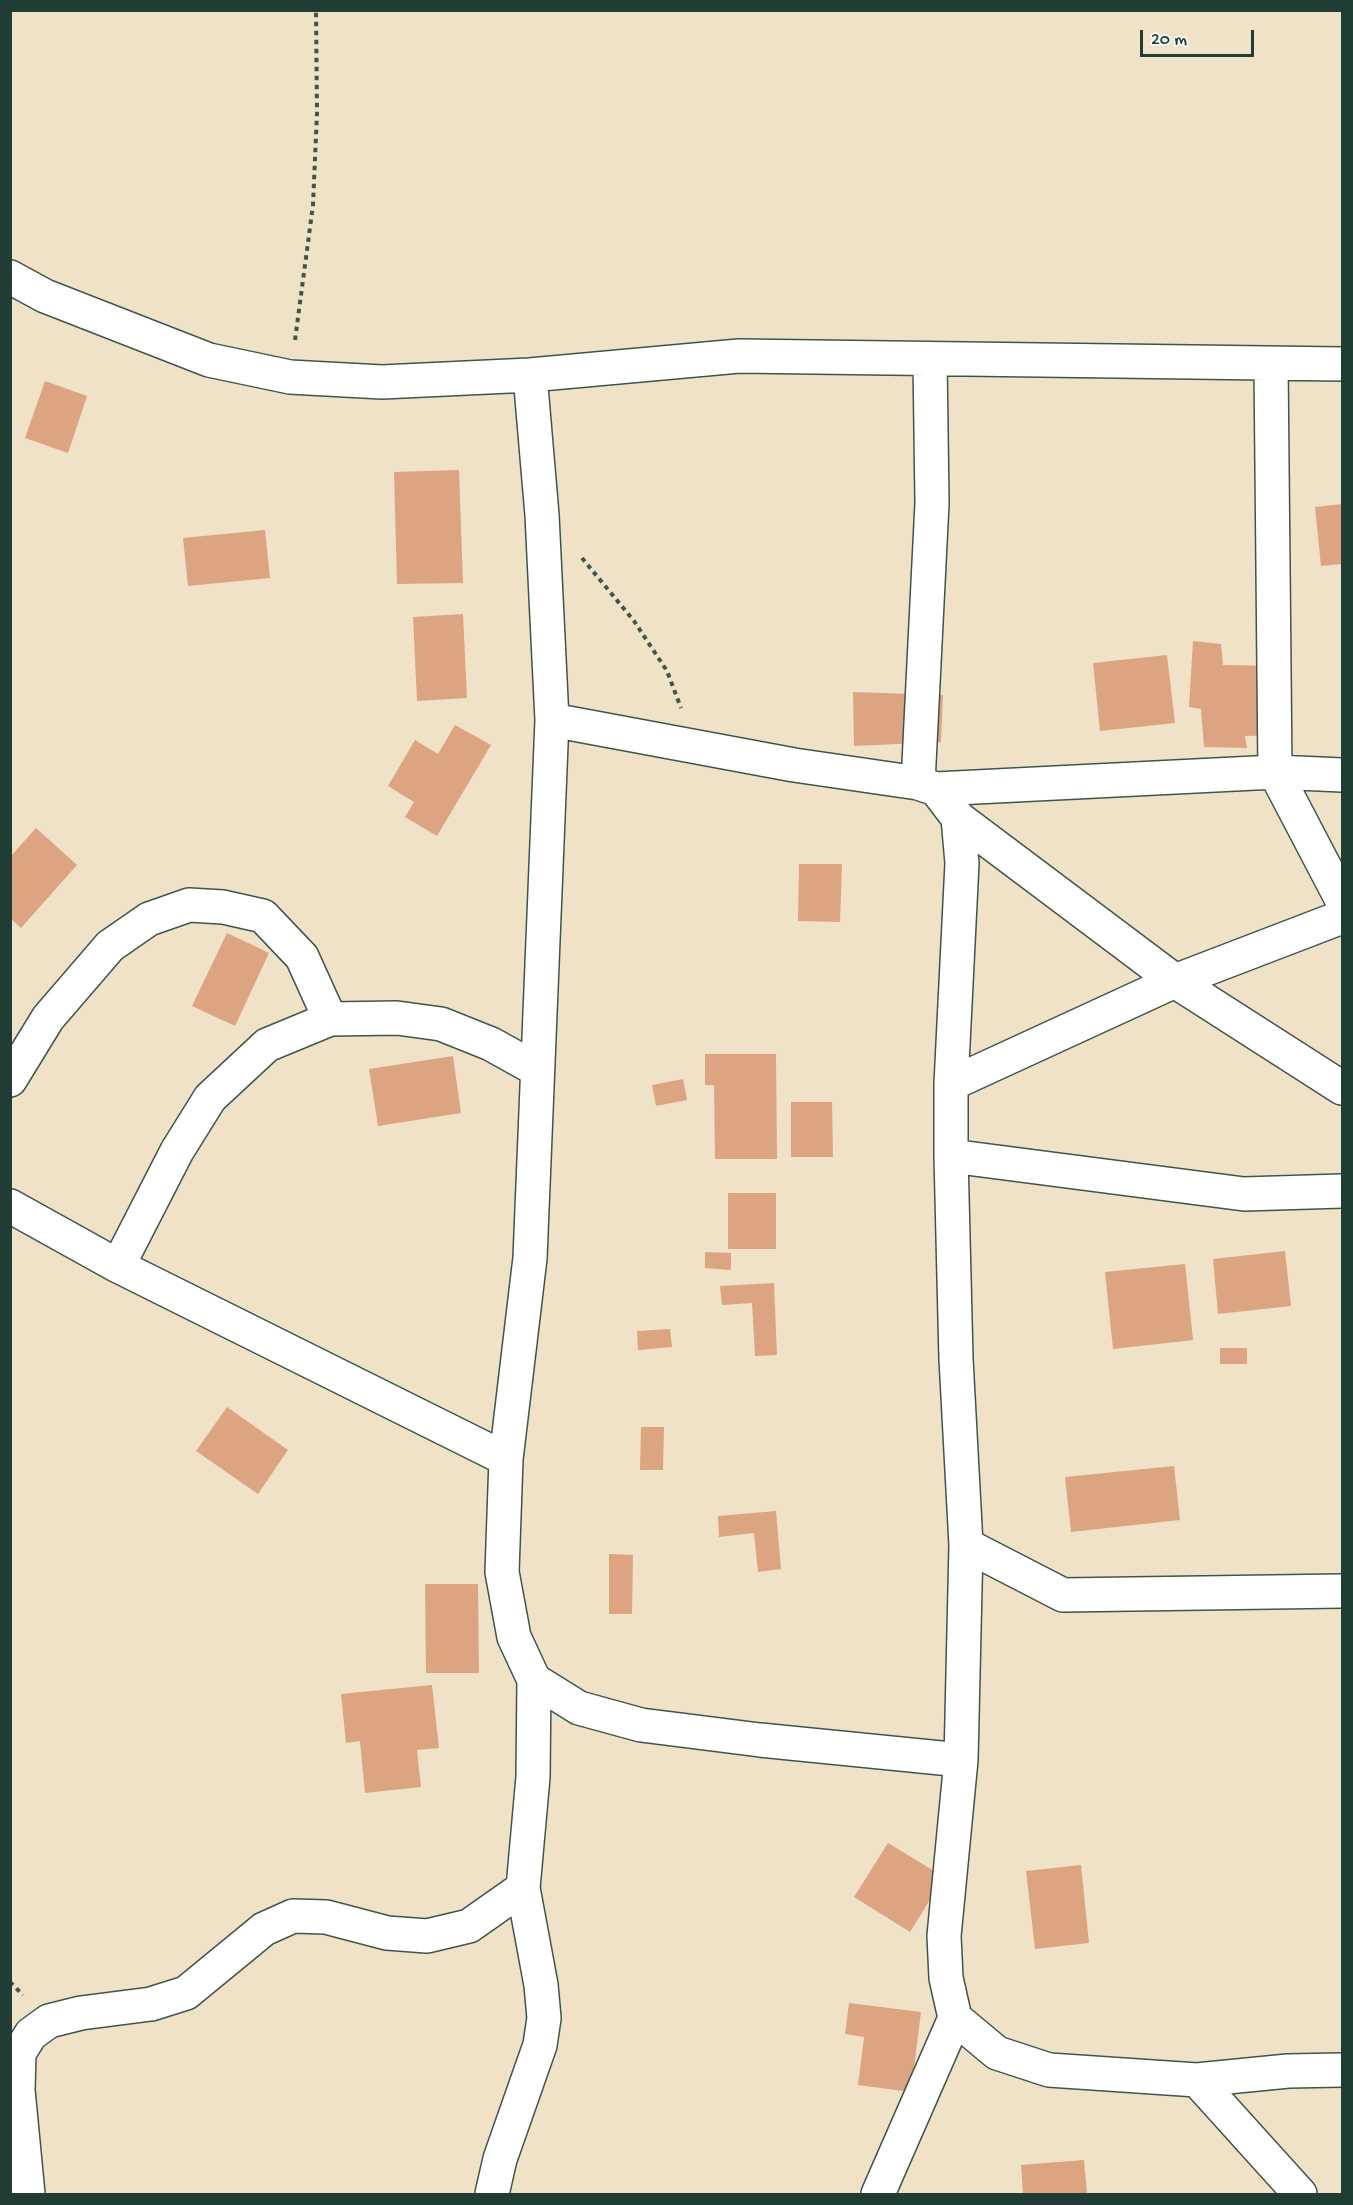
<!DOCTYPE html>
<html>
<head>
<meta charset="utf-8">
<style>
	body { margin:0 }
	#map { position:relative; width:1353px; height:2205px; overflow:hidden; background:#f0e2c7; font-family:"Gochi Hand",sans-serif }
	canvas { display:block }
	.frame { position:absolute; inset:0; border:12px solid #1f3d34; pointer-events:none }
	.scale { position:absolute; left:1140px; top:30px; width:114px; height:27px; box-sizing:border-box; border:3px solid #1f3d34; border-top:0; padding-left:8px; font-size:18px; line-height:21px; white-space:nowrap; color:#1f3d34; -webkit-text-stroke:4px #f6f6f2; paint-order:stroke }
</style>
</head>
<body>
<div id="map">
<canvas width="1353" height="2205"></canvas>
<div class="frame"></div>
<div class="scale">20 m</div>
</div>
<script>
const g = document.querySelector('canvas').getContext('2d');
g.lineJoin = 'round';
function fill(path, color) { g.fillStyle = color; g.fill(path, 'evenodd'); }
const shape = rows => new Path2D(rows.map(r => 'M' + r).join(''));
function stroke(path, color, width, dash) { g.strokeStyle = color; g.lineWidth = width; g.lineCap = dash ? 'butt' : 'round'; g.setLineDash(dash || []); g.stroke(path); }
fill(shape([
	[45,381,87,396,68,453,25,438],
	[459,470,463,583,397,584,394,472],
	[1342,504,1342,564,1321,566,1315,507],
	[265,530,270,578,188,586,183,538],
	[463,614,467,698,417,701,413,617],
	[1193,641,1221,644,1223,665,1285,666,1288,735,1245,736,1247,748,1204,747,1201,709,1189,707],
	[1167,655,1175,723,1100,731,1093,663],
	[853,692,943,695,941,742,854,746],
	[455,725,491,745,437,836,405,817,414,802,388,786,415,740,438,754],
	[36,828,77,865,21,928,10,918,10,857],
	[799,864,842,864,840,922,798,921],
	[227,933,269,953,235,1026,192,1006],
	[705,1054,776,1054,777,1159,715,1159,714,1085,705,1085],
	[453,1056,461,1113,378,1126,369,1069],
	[683,1079,687,1100,656,1106,652,1085],
	[791,1102,832,1102,833,1157,791,1157],
	[728,1193,776,1193,776,1249,728,1249],
	[1285,1251,1291,1306,1218,1314,1213,1259],
	[705,1252,731,1253,731,1270,705,1268],
	[1185,1264,1193,1340,1113,1349,1105,1272],
	[774,1283,777,1355,755,1356,752,1303,722,1305,720,1286],
	[670,1329,672,1347,638,1350,637,1331],
	[1220,1348,1247,1348,1247,1364,1220,1364],
	[227,1407,288,1450,258,1494,196,1451],
	[641,1427,664,1427,663,1470,640,1470],
	[1174,1466,1180,1520,1071,1532,1065,1477],
	[776,1511,781,1569,758,1572,754,1533,719,1537,718,1516],
	[609,1554,633,1555,632,1614,609,1614],
	[425,1584,478,1584,479,1673,426,1673],
	[432,1685,439,1748,417,1750,421,1787,365,1793,360,1741,346,1743,341,1694],
	[888,1843,944,1877,910,1932,854,1897],
	[1081,1865,1089,1943,1035,1949,1026,1871],
	[849,2003,921,2012,911,2092,858,2085,864,2037,845,2034],
	[1084,2160,1087,2194,1023,2194,1021,2165]
]), '#dda482');
const minor = shape([
	[10,277,45,296,209,360,290,377,382,382,530,375,739,356,1342,364],
	[1271,364,1275,772,1342,900],
	[530,375,542,515,552,720,530,1258,506,1459,502,1572,514,1637,534,1680,579,1708,641,1725,760,1740,961,1760],
	[552,720,794,765,918,783,936,789,958,818,962,863,951,1084,951,1156,956,1359,966,1545,961,1760,944,1936,946,1978,955,2018,997,2053,1049,2070,1197,2080,1288,2071,1342,2070],
	[918,783,932,503,930,359],
	[936,789,1275,772,1342,775],
	[958,818,1175,981,1342,1088],
	[10,1080,48,1018,110,946,149,919,189,905,223,907,263,916,302,957,330,1019],
	[951,1084,1175,981,1342,917],
	[951,1156,1244,1194,1342,1191],
	[10,1206,118,1266,506,1459],
	[118,1266,177,1151,210,1098,267,1045,330,1019,397,1018,441,1024,491,1044,536,1069],
	[966,1545,1063,1595,1342,1591],
	[1197,2080,1300,2194],
	[28,2194,18,2090,19,2053,31,2034,49,2021,81,2013,151,2004,186,1993,264,1929,293,1916,326,1917,387,1933,427,1936,469,1926,523,1888],
	[492,2194,500,2159,540,2045,544,2018,541,1985,523,1888,533,1777,534,1680],
	[878,2194,955,2018]
]);
stroke(minor, '#3e564a', 36);
stroke(shape([
	[295,340,313,205,317,113,316,10],
	[582,558,634,621,667,671,681,708],
	[10,1982,23,1995]
]), '#3e564a', 4, [4.5, 4.5]);
stroke(minor, '#fff', 33);
</script>
</body>
</html>
